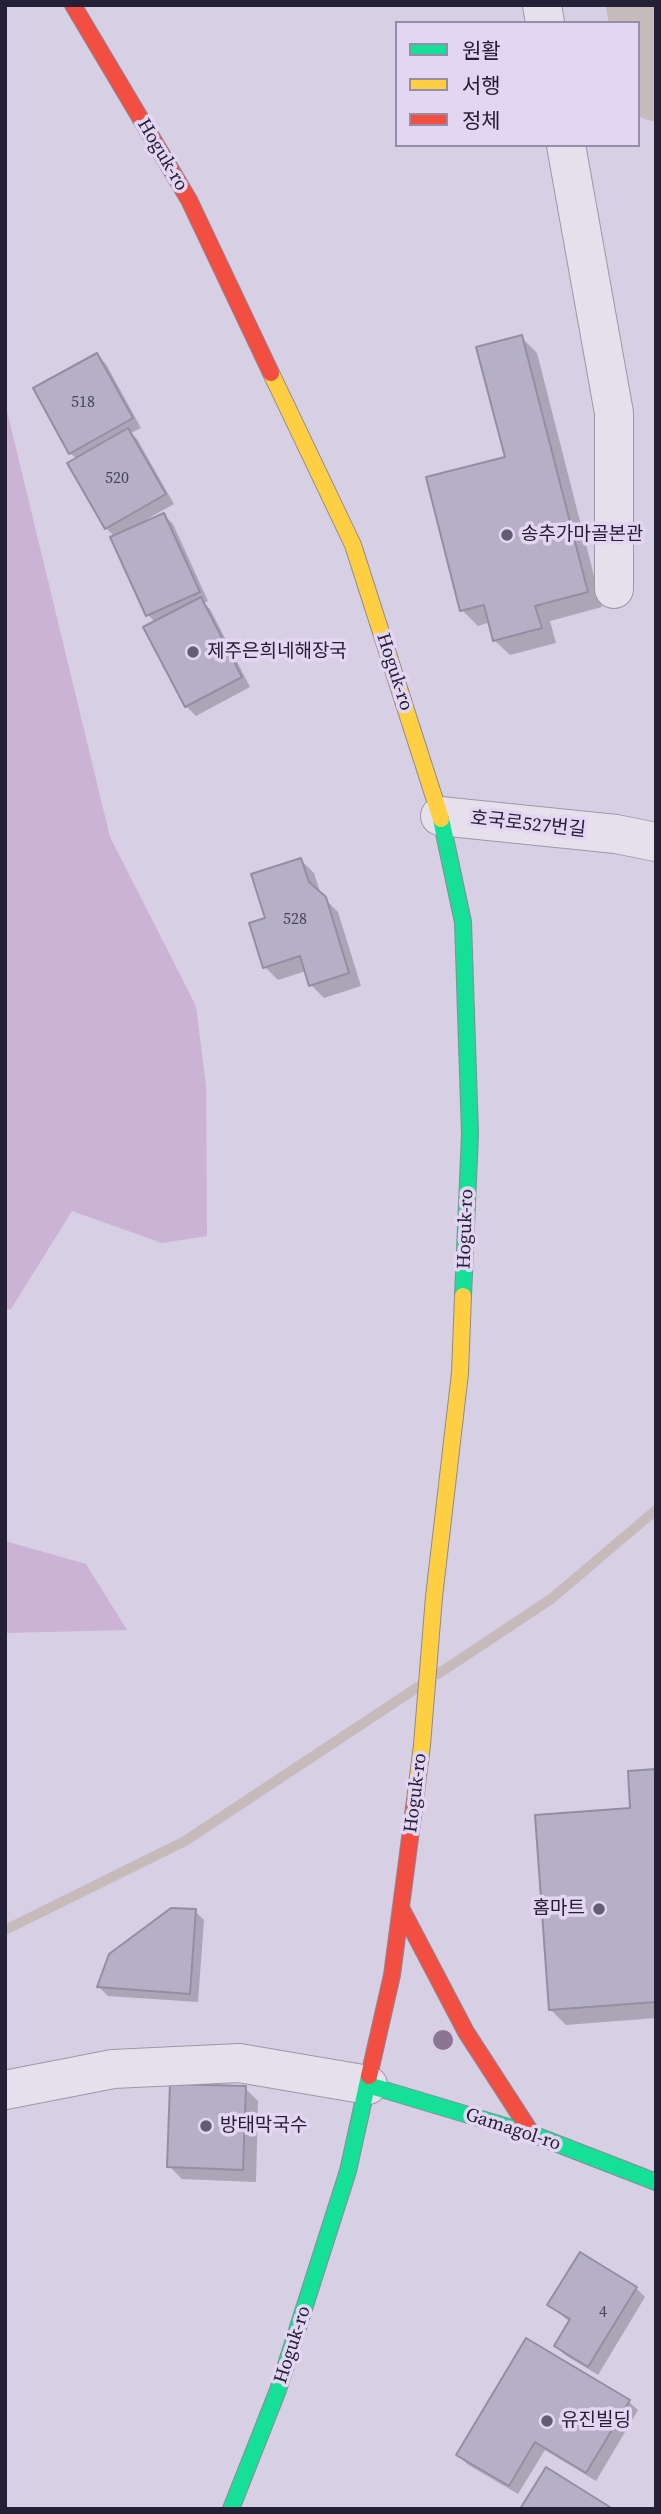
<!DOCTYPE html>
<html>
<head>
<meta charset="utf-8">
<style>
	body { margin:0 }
	#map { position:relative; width:661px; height:2514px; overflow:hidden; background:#d7cfe3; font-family:"Source Serif 4","Noto Sans KR",serif }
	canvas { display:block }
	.frame { position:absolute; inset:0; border:7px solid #242037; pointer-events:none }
	.legend { position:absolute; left:395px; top:21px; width:245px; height:126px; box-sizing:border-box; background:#e2d6f3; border:2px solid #968da8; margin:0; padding:9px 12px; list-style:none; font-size:21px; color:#242037 }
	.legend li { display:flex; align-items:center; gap:14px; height:35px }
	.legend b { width:35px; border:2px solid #968da8 }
</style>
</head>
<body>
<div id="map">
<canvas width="661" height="2514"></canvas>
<div class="frame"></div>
<ul class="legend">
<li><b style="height:9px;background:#16e098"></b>원활</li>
<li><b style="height:9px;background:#ffcf43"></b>서행</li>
<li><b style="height:9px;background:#f24e42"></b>정체</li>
</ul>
</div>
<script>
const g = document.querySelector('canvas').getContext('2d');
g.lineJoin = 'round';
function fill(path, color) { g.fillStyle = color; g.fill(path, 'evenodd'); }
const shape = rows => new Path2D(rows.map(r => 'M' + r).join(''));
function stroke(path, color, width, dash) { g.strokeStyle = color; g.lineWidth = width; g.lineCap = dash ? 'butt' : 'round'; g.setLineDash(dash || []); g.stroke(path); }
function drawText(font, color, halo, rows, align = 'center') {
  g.font = font + ' "Source Serif 4","Noto Sans KR",serif'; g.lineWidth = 7; g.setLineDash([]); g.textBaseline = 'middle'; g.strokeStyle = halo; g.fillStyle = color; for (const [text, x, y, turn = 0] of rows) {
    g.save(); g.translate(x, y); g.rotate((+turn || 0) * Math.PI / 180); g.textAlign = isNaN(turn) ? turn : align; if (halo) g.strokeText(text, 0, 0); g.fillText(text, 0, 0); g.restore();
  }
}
fill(shape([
	[5,403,110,837,196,1006,206,1086,207,1236,162,1243,72,1211,11,1309,5,1310],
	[5,1541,86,1564,127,1630,5,1633]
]), '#cab3d4');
fill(shape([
	[521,337,537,353,602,607,550,621,556,643,510,655,494,640,490,622,478,626,462,610,507,458],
	[97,355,106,364,141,428,131,433,137,439,174,504,147,519,148,522,164,515,173,524,208,601,204,603,210,609,250,687,196,716,186,706,146,628,156,623,148,615,113,538,115,537,106,528,77,459,70,453],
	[301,860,314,873,321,895,338,912,361,986,324,998,311,985,306,971,278,980,265,967,267,919],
	[656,1771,656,2018,566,2025,550,2009,632,1810],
	[195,1911,204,1920,198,2002,108,1996,99,1987],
	[245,2088,258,2101,256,2182,182,2179,169,2166],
	[636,2288,645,2297,598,2375,565,2355,556,2346,570,2322,549,2305],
	[628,2401,638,2410,596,2481,545,2450,518,2494,467,2464,458,2454]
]), '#0003');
stroke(shape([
	[438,1674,551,1599,656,1510],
	[5,1930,185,1841,418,1687]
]), '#c6baba', 10);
stroke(shape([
	[639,5,656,88]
]), '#c6baba', 66);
const building = shape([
	[522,335,588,592,535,606,542,628,493,641,484,605,460,611,426,477,505,457,476,347,522,335],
	[97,353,133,418,69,454,33,388,97,353],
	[128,428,166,494,105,529,67,463,128,428],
	[164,513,200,592,146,616,110,537,164,513],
	[201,597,242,677,185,707,143,627,201,597],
	[301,858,309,882,326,897,349,973,309,986,300,956,263,968,249,923,265,918,251,874,301,858],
	[656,1769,656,2002,549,2010,535,1815,630,1808,628,1771,656,1769],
	[171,1908,196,1909,190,1994,97,1987,109,1954,171,1908],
	[170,2084,246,2086,243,2170,167,2167,170,2084],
	[580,2252,637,2287,588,2367,554,2346,570,2319,547,2305,580,2252],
	[526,2338,630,2400,586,2473,535,2442,509,2486,456,2455,526,2338],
	[546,2467,613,2509,520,2509,546,2467]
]);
fill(building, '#b5b0c6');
stroke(building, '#938fa3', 2);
const street = shape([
	[542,5,545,23],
	[566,145,614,413,614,589],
	[440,816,616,834,656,842],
	[5,2090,113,2069,239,2063,368,2085]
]);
const fast = shape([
	[441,819,463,922,470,1134,463,1296],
	[368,2085,532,2134,656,2182],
	[231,2509,278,2390,348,2171,369,2076]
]);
const slow = shape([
	[271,373,353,545,441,819],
	[415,1800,422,1745,434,1597,460,1373,463,1296]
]);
const jam = shape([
	[73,5,189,200,271,373],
	[401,1908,466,2032,532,2134],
	[369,2076,392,1975,415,1800]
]);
stroke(street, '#9d98a8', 40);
stroke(fast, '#8d8898', 18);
stroke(slow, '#8d8898', 18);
stroke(jam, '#8d8898', 18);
stroke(street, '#e5e0ec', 38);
stroke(fast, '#16e098', 16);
stroke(slow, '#ffcf43', 16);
stroke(jam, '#f24e42', 16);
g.fillStyle = '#8c7493';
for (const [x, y] of [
	[443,2040]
]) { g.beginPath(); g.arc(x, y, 10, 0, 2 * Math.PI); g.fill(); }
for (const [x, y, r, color] of [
	[507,535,7,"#635d73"],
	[193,652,7,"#635d73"],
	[599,1909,7,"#635d73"],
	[206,2126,7,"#635d73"],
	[547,2421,7,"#635d73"]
]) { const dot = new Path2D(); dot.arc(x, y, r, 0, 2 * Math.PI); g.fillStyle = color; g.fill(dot); stroke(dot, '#e2d6f3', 2.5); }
drawText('16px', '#48445b', null, [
	["518",83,403],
	["520",117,479],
	["528",295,920],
	["4",603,2313]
]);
drawText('19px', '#242037', '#e2d6f3', [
	["Hoguk-ro",162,155,59],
	["Hoguk-ro",394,672,72],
	["호국로527번길",528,825,6],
	["Hoguk-ro",466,1229,-88],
	["Hoguk-ro",416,1793,-83],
	["Gamagol-ro",513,2130,18],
	["Hoguk-ro",293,2345,-72]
]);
drawText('19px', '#242037', '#e2d6f3', [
	["송추가마골본관",521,535],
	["제주은희네해장국",207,652],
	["홈마트",585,1909,"right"],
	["방태막국수",220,2126],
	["유진빌딩",561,2421]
], 'left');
</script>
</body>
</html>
